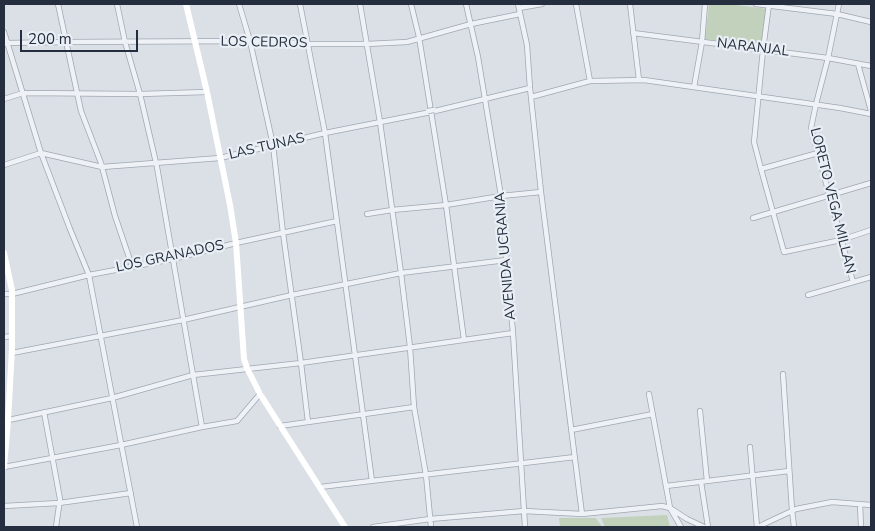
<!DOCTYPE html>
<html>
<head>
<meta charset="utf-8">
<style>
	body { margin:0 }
	#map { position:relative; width:875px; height:531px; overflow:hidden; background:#dbe0e7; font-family:"Nunito Sans",sans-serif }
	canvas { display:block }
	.frame { position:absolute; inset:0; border:5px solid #242e3e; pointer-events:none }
	.scale { position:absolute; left:20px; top:30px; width:118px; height:22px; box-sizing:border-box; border:2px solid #242e3e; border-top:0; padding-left:6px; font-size:15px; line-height:18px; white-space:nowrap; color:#242e3e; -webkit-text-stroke:4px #eaeff5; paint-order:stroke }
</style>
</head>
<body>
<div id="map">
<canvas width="875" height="531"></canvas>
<div class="frame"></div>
<div class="scale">200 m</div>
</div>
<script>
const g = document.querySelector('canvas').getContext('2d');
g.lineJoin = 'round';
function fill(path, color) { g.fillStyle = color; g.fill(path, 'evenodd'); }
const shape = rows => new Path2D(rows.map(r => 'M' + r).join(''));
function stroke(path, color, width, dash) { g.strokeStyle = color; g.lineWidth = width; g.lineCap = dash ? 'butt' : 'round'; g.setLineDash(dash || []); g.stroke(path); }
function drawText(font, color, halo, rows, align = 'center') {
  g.font = font + ' "Nunito Sans",sans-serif'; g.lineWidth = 4.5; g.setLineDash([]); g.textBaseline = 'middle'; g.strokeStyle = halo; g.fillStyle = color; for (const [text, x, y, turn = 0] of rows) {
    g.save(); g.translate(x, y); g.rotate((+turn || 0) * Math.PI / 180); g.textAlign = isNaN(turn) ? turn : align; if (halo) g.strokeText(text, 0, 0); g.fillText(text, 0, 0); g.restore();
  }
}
fill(shape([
	[709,4,728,4,768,9,765,47,705,39],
	[667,515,670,527,605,527,601,518],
	[559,518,596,518,602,527,560,527]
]), '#c2d1bb');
const street = shape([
	[58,4,81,111,101,163,115,216,132,266],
	[117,4,125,42,140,94,157,167,202,427],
	[239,4,250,41,273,145,283,233,301,363,308,422],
	[300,4,325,133,372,481],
	[360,4,380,122,401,273,410,347,414,407,426,475,431,527],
	[411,4,419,37,446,205,464,340],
	[466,4,478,57,501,196,513,333,525,527],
	[518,4,527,45,530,88,541,192,582,514],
	[576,4,590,81],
	[630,4,639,80],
	[756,4,837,14,871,22],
	[769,4,763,50,754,142,761,169,784,252,841,240,871,230],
	[839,4,828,58,816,104,811,128,853,282],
	[519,8,542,4],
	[4,32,41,153,70,229,89,275,137,527],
	[633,33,828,58,871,66],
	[4,44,7,43,66,42,250,41,309,44,367,44,407,42,471,24,520,14],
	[858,64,871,111],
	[694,87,702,42,705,4],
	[531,97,590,81,644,80,840,108,871,114],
	[4,99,23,93,140,94,207,92],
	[4,165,41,153,102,167,220,158,325,133,431,112,530,88],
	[761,169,818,153],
	[367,214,392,210,446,205,501,196,541,192],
	[753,218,871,183],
	[4,294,12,294,89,275,173,259,236,243,337,221],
	[808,295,871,277],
	[4,337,12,336],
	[12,353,183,320,292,295,401,273,506,260],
	[783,374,792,510,794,527],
	[649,394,670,508,681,527],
	[700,411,707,481],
	[44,412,60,499,56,527],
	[4,421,112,398,193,375,301,363,513,333],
	[280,426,414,407],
	[571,430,653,414],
	[750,447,757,527],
	[4,467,121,445,202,427,237,421,260,394],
	[701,482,708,527],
	[666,486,789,471],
	[320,487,575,457],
	[860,504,861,527],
	[4,506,59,503,131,493],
	[373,527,430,519,524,511,582,514,662,506,670,508,687,519,704,527],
	[759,527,764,524,796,509,832,502,871,505]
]);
stroke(street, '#a0a7b1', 6);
stroke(street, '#eef1f5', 4.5);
stroke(shape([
	[186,4,207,92,230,205,236,243,244,359,247,368,260,394,345,527],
	[4,253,12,290,12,349,8,420,4,467]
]), '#fff', 6);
const streetBridge = shape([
	[428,111,434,110]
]);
stroke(streetBridge, '#a0a7b1', 6, []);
stroke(streetBridge, '#eef1f5', 4.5);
drawText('14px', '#242e3e', '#eaeff5', [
	["LOS CEDROS",264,43,1],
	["NARANJAL",753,48,7],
	["LAS TUNAS",267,147,-13],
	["LORETO VEGA MILLAN",832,201,76],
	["AVENIDA UCRANIA",506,256,-95],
	["LOS GRANADOS",170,257,-12]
]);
</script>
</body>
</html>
